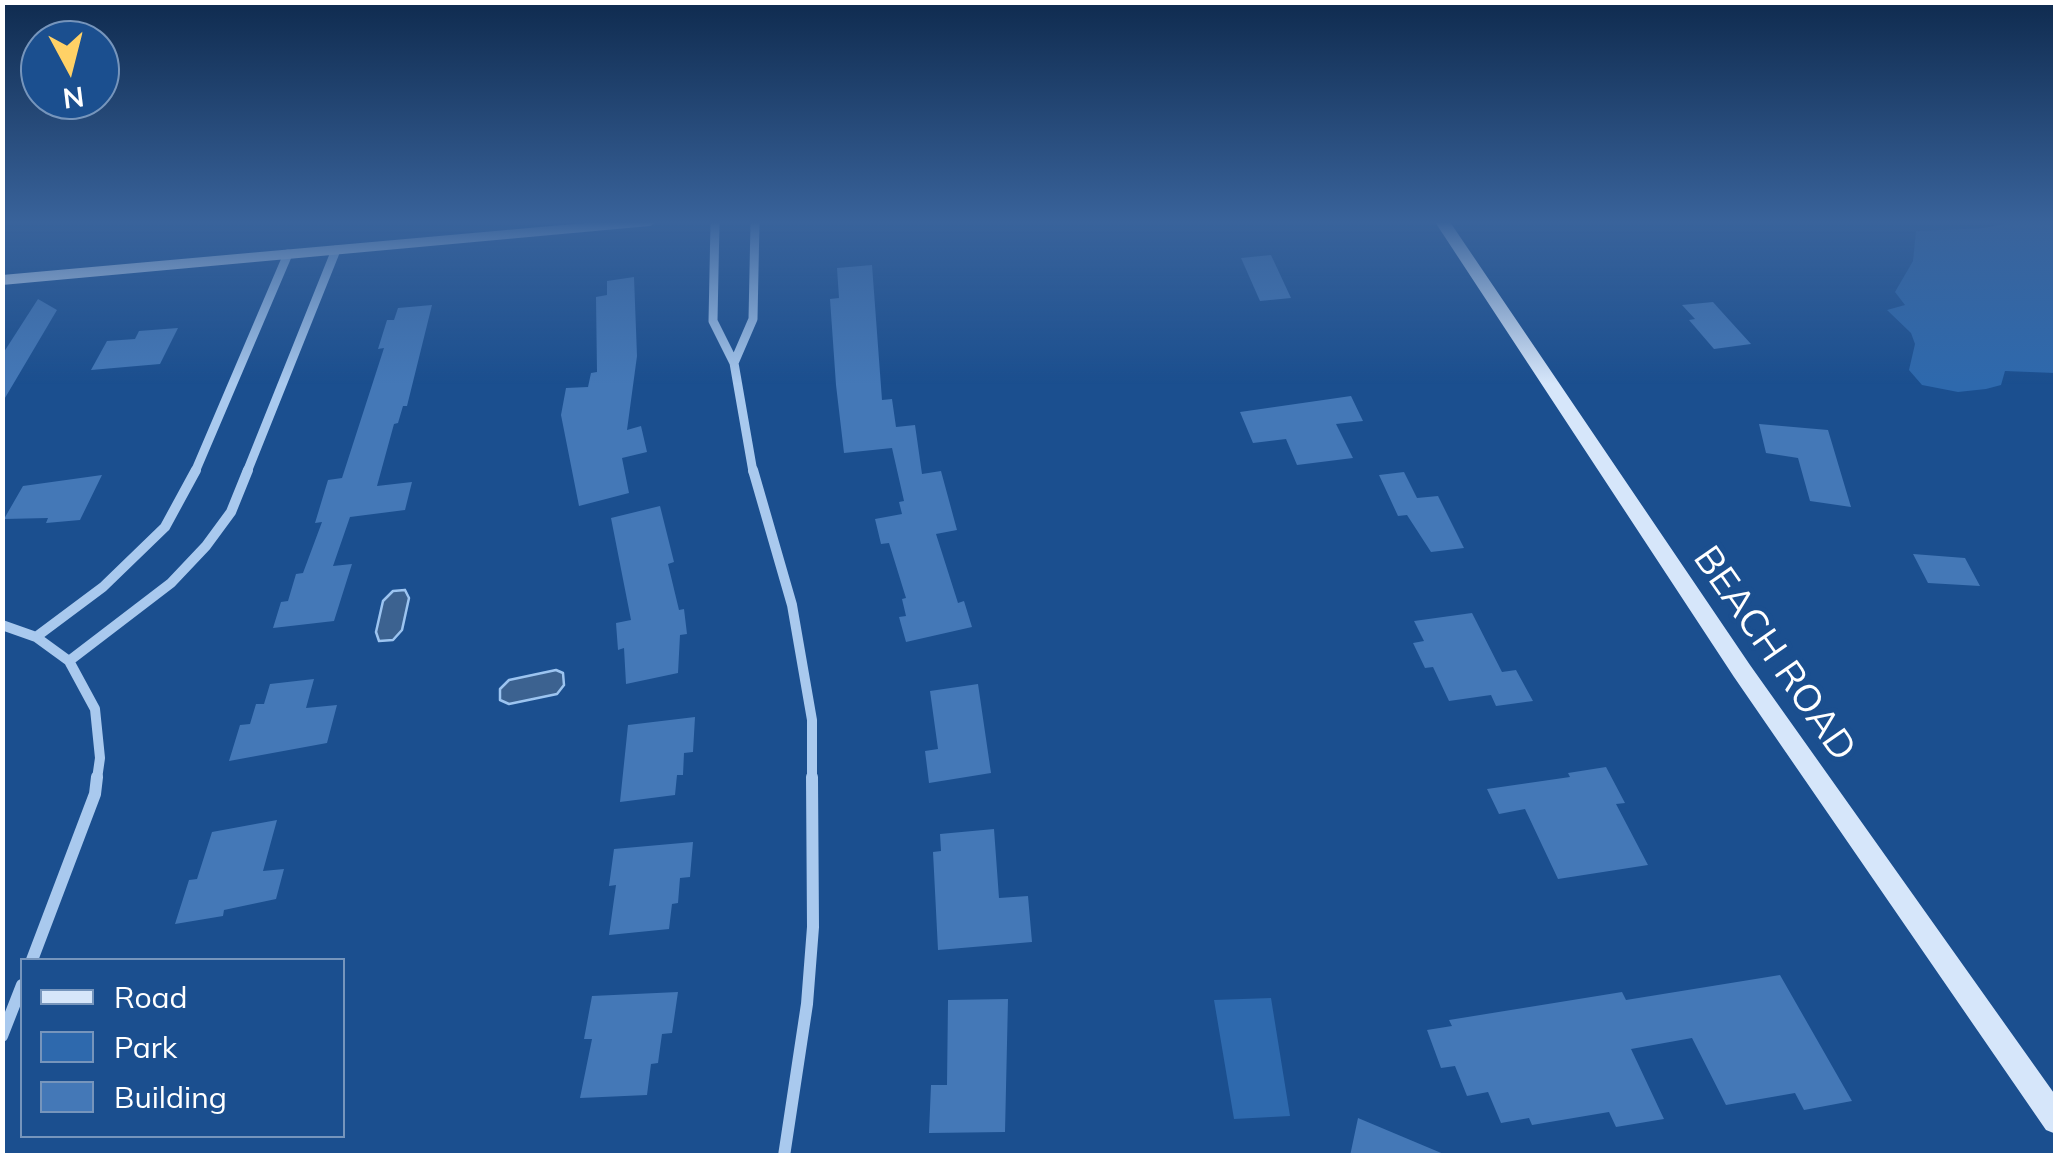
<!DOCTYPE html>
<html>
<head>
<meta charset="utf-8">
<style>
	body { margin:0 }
	#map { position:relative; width:2058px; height:1158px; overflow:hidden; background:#1b4f8f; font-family:Mulish,sans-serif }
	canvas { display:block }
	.frame { position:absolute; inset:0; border:5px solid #fff; pointer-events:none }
	.legend { position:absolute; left:20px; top:958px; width:325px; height:180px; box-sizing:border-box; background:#1b4f8f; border:2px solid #7695bc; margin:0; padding:12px 18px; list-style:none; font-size:30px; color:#fff }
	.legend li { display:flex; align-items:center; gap:20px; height:50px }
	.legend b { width:50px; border:2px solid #7695bc }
	.north { position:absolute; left:20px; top:20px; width:100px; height:100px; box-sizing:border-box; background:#1b4f8f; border:2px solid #7695bc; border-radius:50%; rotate:173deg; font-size:28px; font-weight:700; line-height:40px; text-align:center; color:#fff }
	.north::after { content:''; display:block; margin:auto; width:35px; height:45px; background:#ffd166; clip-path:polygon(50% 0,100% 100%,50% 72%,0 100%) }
</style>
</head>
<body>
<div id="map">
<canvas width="2058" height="1158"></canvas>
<div class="frame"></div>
<ul class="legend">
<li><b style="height:12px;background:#d6e6fa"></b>Road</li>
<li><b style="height:28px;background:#2e69ad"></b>Park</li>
<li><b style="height:28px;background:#4478b7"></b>Building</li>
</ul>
<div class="north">N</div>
</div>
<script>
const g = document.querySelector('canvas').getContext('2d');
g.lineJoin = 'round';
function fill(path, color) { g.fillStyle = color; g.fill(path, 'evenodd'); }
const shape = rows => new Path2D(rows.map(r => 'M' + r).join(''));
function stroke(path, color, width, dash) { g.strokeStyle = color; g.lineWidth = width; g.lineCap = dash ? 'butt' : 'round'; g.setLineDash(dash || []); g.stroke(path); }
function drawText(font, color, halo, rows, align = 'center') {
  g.font = font + ' Mulish,sans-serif'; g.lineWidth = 10; g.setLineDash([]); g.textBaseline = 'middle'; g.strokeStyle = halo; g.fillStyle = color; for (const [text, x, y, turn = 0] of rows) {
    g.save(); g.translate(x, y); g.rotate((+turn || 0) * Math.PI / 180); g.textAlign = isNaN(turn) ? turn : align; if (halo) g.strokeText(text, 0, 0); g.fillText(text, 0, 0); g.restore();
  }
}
fill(shape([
	[2013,222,2055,222,2055,373,2005,371,2001,385,1986,389,1958,392,1922,385,1909,370,1915,344,1911,333,1887,310,1905,305,1895,292,1913,261,1916,231,1984,228],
	[1271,998,1290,1116,1234,1119,1214,1000]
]), '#2e69ad');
const water = shape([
	[405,590,409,598,402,630,393,640,379,641,376,632,383,601,393,591,405,590],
	[556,670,563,673,564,685,557,694,509,704,500,700,500,689,509,680,556,670]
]);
fill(water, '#3c6290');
stroke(water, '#9cc4f0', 2.5);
fill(shape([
	[1271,255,1291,298,1260,301,1241,258],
	[872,265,882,400,892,399,896,427,915,425,922,474,941,471,957,530,936,534,958,603,964,601,972,627,906,642,899,617,906,616,902,599,906,598,889,543,881,544,875,519,902,514,899,502,904,501,892,448,844,453,836,385,830,299,839,298,837,268],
	[634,277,637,356,627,430,641,426,647,452,622,458,629,493,579,506,561,415,566,388,588,387,591,373,597,372,596,297,607,295,607,281],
	[38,299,57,310,2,403,2,355],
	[1713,302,1721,311,1751,344,1714,349,1689,320,1695,319,1682,305],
	[432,305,407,406,403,406,398,423,394,424,377,486,412,482,405,510,350,517,333,566,352,564,334,621,273,628,281,602,288,601,296,574,303,573,322,522,315,523,328,480,342,478,384,348,378,349,387,320,394,320,398,308],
	[178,328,160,364,91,370,107,341,135,339,139,331],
	[1351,396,1363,421,1336,424,1353,458,1297,465,1286,439,1253,443,1240,412],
	[1759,424,1828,430,1851,507,1810,501,1798,458,1766,453],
	[1404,472,1417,498,1438,496,1464,548,1431,552,1407,515,1398,516,1379,475],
	[102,475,80,520,46,523,48,518,4,519,23,486],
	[660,506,674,562,668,564,679,610,684,609,687,634,680,635,678,673,626,684,624,648,618,650,616,623,631,620,611,518],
	[1913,554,1965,558,1980,586,1928,583],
	[1472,613,1502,672,1516,670,1533,701,1496,706,1491,695,1449,701,1433,667,1425,668,1413,643,1424,641,1414,621],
	[314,679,306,708,337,705,327,743,229,761,240,725,250,724,256,704,264,704,270,684],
	[978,684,991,773,929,783,925,751,938,749,930,691],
	[695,717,693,752,684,753,683,775,677,775,675,795,620,802,628,725],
	[1606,767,1625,803,1616,804,1648,865,1558,879,1525,809,1499,814,1487,789,1570,777,1568,773],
	[277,820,263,871,284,869,276,899,224,910,223,916,175,924,189,880,197,879,212,832],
	[994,829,999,898,1028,896,1032,942,938,950,933,852,941,851,940,834],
	[693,842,690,877,680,878,678,903,672,904,669,929,609,935,616,885,609,886,614,849],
	[1780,975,1852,1101,1804,1110,1795,1093,1726,1105,1692,1038,1631,1049,1664,1119,1616,1127,1609,1112,1532,1125,1529,1118,1501,1123,1488,1092,1467,1096,1455,1066,1441,1068,1427,1030,1452,1026,1449,1020,1622,992,1626,1000],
	[678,992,672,1033,662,1034,658,1063,651,1064,647,1095,580,1098,592,1039,584,1039,592,996],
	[1008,999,1005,1132,929,1133,931,1085,947,1085,948,1000],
	[1358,1118,1446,1155,1446,1156,1350,1156]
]), '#4478b7');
stroke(shape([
	[715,222,713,321,734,363,753,319,755,222],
	[734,363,753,472],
	[195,472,288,254],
	[247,472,336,250]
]), '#a9c9ee', 9);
stroke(shape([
	[753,470,792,605,812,720,812,779],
	[2,625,36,637,69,661,95,709,100,758,97,779],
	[36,637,103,587,165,527,196,470],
	[69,661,171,583,206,546,231,512,248,470]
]), '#a9c9ee', 10);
stroke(shape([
	[32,960,95,794,97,777],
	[2,1036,22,985],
	[784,1156,807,1004,813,927,812,777]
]), '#a9c9ee', 12);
fill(shape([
	[596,222,657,222,650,226,2,285,2,275,596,222],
	[1435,222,1450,222,1750,665,2056,1096,2056,1134,2046,1130,1734,677,1435,222]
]), '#d6e6fa');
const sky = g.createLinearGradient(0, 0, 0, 384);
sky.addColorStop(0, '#0f2b4f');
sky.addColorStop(0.58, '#39639b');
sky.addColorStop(1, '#39639b00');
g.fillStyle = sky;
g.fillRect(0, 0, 2058, 384);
drawText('38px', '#fff', '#1b4f8f', [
	["BEACH ROAD",1774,654,55]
]);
</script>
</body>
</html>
